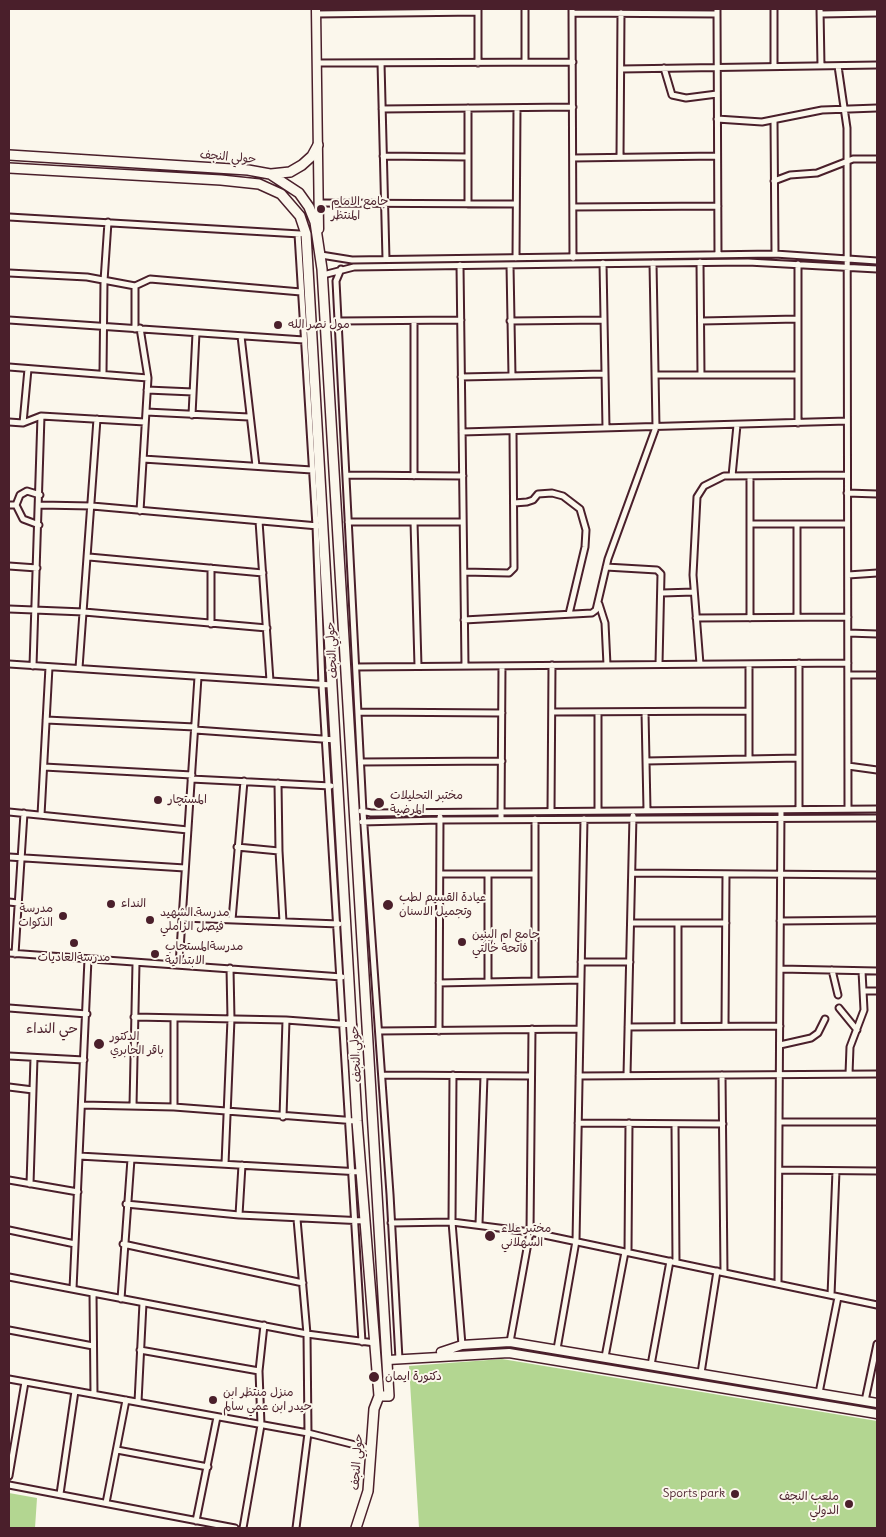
<!DOCTYPE html>
<html>
<head>
<meta charset="utf-8">
<style>
	body { margin:0 }
	#map { position:relative; width:886px; height:1537px; overflow:hidden; background:#fbf7ec; font-family:Delius,sans-serif }
	canvas { display:block }
	.frame { position:absolute; inset:0; border:10px solid #4a1f2b; pointer-events:none }
</style>
</head>
<body>
<div id="map">
<canvas width="886" height="1537"></canvas>
<div class="frame"></div>
</div>
<script>
const g = document.querySelector('canvas').getContext('2d');
g.lineJoin = 'round';
function fill(path, color) { g.fillStyle = color; g.fill(path, 'evenodd'); }
const shape = rows => new Path2D(rows.map(r => 'M' + r).join(''));
function stroke(path, color, width, dash) { g.strokeStyle = color; g.lineWidth = width; g.lineCap = dash ? 'butt' : 'round'; g.setLineDash(dash || []); g.stroke(path); }
function drawText(font, color, halo, rows, align = 'center') {
  g.font = font + ' Delius,"Playpen Sans Arabic",sans-serif'; g.lineWidth = 4; g.setLineDash([]); g.textBaseline = 'middle'; g.strokeStyle = halo; g.fillStyle = color; for (const [text, x, y, turn = 0] of rows) {
    g.save(); g.translate(x, y); g.rotate((+turn || 0) * Math.PI / 180); g.textAlign = isNaN(turn) ? turn : align; if (halo) g.strokeText(text, 0, 0); g.fillText(text, 0, 0); g.restore();
  }
}
fill(shape([
	[502,1359,877,1421,877,1528,419,1528,409,1366],
	[9,1493,37,1498,35,1528,9,1528]
]), '#b3d691');
const street = shape([
	[572,9,573,258],
	[717,9,718,255],
	[774,9,774,66],
	[820,9,821,66],
	[572,13,717,14],
	[316,14,478,12],
	[821,14,877,13],
	[525,62,525,9],
	[317,63,573,62],
	[381,63,386,259],
	[478,63,478,9],
	[838,66,847,128,848,809],
	[664,68,672,95,686,98,717,94],
	[621,69,877,65],
	[468,108,468,204],
	[382,109,573,107],
	[717,119,762,122,822,110,877,108],
	[774,120,775,254],
	[383,156,468,157],
	[620,157,621,13],
	[573,158,717,156],
	[774,181,790,175,817,173,853,159,877,159],
	[318,203,516,204],
	[573,207,718,206],
	[9,217,300,234],
	[298,234,316,526,322,685,362,1342],
	[321,255,352,260,775,254,877,261],
	[516,258,517,108],
	[700,262,701,375],
	[603,263,606,428],
	[460,265,465,666],
	[510,265,512,376],
	[341,269,336,281,363,812,390,1194,399,1359],
	[9,273,87,277,135,286,150,279,301,292],
	[323,275,354,267,573,264,748,262,877,269],
	[135,286,135,329],
	[9,320,304,340],
	[339,321,461,320],
	[414,321,414,476],
	[510,321,604,320],
	[701,321,798,319],
	[241,336,256,466],
	[9,367,148,378],
	[103,373,104,281,108,222],
	[655,375,798,375],
	[461,377,605,374],
	[147,390,193,392],
	[146,412,249,417],
	[192,415,196,333],
	[9,422,23,423,28,369],
	[23,423,41,416,145,422],
	[798,423,798,264],
	[462,432,847,421],
	[143,459,312,470],
	[346,475,463,476],
	[732,476,737,425],
	[750,476,750,618],
	[847,493,877,494],
	[514,503,527,502,533,500,538,494,552,493,563,496,580,509,586,530,585,547,569,614],
	[9,505,16,505,23,519,39,525],
	[16,505,20,495,27,491,40,495],
	[40,505,92,506,318,526],
	[140,511,148,378,140,328],
	[259,521,270,681],
	[348,522,463,522],
	[414,522,418,666],
	[750,524,847,524],
	[89,557,263,573],
	[9,566,37,568],
	[606,567,657,570,661,574,659,664],
	[211,568,211,624],
	[464,572,509,573,514,568,513,431],
	[848,575,877,573],
	[662,593,694,592],
	[599,604,605,623,607,665],
	[9,609,84,612,267,628],
	[797,617,797,524],
	[696,618,848,617],
	[464,620,592,613,596,610,608,559,656,427,653,263],
	[848,633,877,634],
	[799,663,799,809],
	[9,664,332,685],
	[700,664,693,575,697,497,704,486,724,476,847,475],
	[749,664,749,759],
	[33,666,41,416],
	[356,667,848,663],
	[79,668,97,419],
	[848,675,877,675],
	[359,712,502,713],
	[552,712,749,711],
	[645,712,647,810],
	[46,720,195,727],
	[195,730,336,740],
	[646,761,799,758],
	[361,762,502,761],
	[848,766,877,770],
	[44,767,192,775],
	[191,779,331,786],
	[278,783,279,851],
	[361,811,371,813,877,809],
	[551,811,552,665],
	[598,811,598,712],
	[9,812,188,830],
	[41,815,49,667],
	[501,819,502,666],
	[535,819,535,981],
	[362,822,440,820,877,818],
	[237,847,279,851,283,922],
	[9,857,185,868],
	[632,873,877,875],
	[440,874,535,874],
	[488,874,488,982],
	[9,902,18,903],
	[182,918,339,924],
	[232,920,244,781],
	[780,921,877,920],
	[631,923,726,923],
	[678,923,678,1026],
	[9,953,342,977],
	[15,954,24,813],
	[581,962,630,962],
	[179,965,198,677],
	[780,969,877,971],
	[832,970,838,995],
	[439,983,581,980],
	[864,991,877,991],
	[9,1008,87,1014],
	[839,1008,857,1030],
	[134,1017,286,1020,353,1025],
	[725,1026,726,874],
	[628,1027,780,1026],
	[379,1031,580,1029],
	[439,1031,440,817],
	[780,1045,811,1038,818,1033,825,1019],
	[9,1056,84,1060],
	[849,1074,850,1047,864,1010,862,971],
	[382,1075,531,1076],
	[453,1075,452,1222,462,1345],
	[627,1075,633,816],
	[722,1075,724,1273],
	[579,1076,877,1074],
	[9,1087,33,1090],
	[82,1105,174,1107,357,1121],
	[133,1106,136,963],
	[174,1107,174,1018],
	[283,1117,286,1020],
	[779,1122,877,1122],
	[578,1123,723,1124],
	[675,1124,676,1262],
	[79,1156,361,1172],
	[225,1164,231,1019,230,968],
	[779,1170,877,1171],
	[9,1180,78,1192],
	[30,1184,34,1058],
	[126,1204,239,1215,365,1221],
	[239,1215,242,1165],
	[391,1223,452,1222,530,1232,877,1305],
	[479,1224,484,1076],
	[9,1230,75,1244],
	[123,1244,303,1283],
	[628,1252,629,1123],
	[9,1277,307,1334,375,1343],
	[778,1284,781,810],
	[73,1289,88,959],
	[93,1293,94,1394],
	[831,1295,836,1171],
	[121,1299,131,1159],
	[9,1330,93,1346],
	[510,1342,530,1232,532,1029],
	[557,1349,576,1241,584,819],
	[140,1350,259,1371],
	[605,1357,625,1252],
	[651,1365,670,1261],
	[701,1373,717,1271],
	[9,1379,308,1433,371,1449],
	[819,1393,838,1297],
	[865,1401,877,1344],
	[138,1402,143,1303],
	[117,1450,208,1467],
	[9,1476,25,1382],
	[9,1485,235,1528],
	[60,1494,75,1391],
	[106,1503,126,1400],
	[196,1521,217,1417],
	[243,1528,261,1425,259,1371,264,1325],
	[296,1528,308,1433,307,1334,297,1219]
]);
const secondary = shape([
	[316,9,319,229],
	[441,1352,462,1345,510,1342,877,1403],
	[388,1360,509,1353,877,1414]
]);
const primary = shape([
	[9,155,248,170,270,174,299,193,309,207,315,222,322,269,389,1396,379,1396,374,1409,368,1491,356,1528],
	[9,168,221,180,259,184,281,194,300,216,306,234,357,1121,379,1396],
	[271,174,290,172,302,165,312,156,318,145]
]);
stroke(street, '#4a1f2b', 9);
stroke(secondary, '#4a1f2b', 11);
stroke(primary, '#4a1f2b', 12);
stroke(street, '#fbf7ec', 5);
stroke(secondary, '#fbf7ec', 8);
stroke(primary, '#fbf7ec', 9);
for (const [x, y, r, color] of [
	[321,209,5,"#4a1f2b"],
	[278,325,5,"#4a1f2b"],
	[158,800,5,"#4a1f2b"],
	[379,803,6,"#4a1f2b"],
	[111,904,5,"#4a1f2b"],
	[388,905,6,"#4a1f2b"],
	[63,916,5,"#4a1f2b"],
	[150,920,5,"#4a1f2b"],
	[462,942,5,"#4a1f2b"],
	[74,943,5,"#4a1f2b"],
	[155,954,5,"#4a1f2b"],
	[99,1044,6,"#4a1f2b"],
	[490,1236,6,"#4a1f2b"],
	[374,1377,6,"#4a1f2b"],
	[213,1400,5,"#4a1f2b"],
	[735,1494,5,"#4a1f2b"],
	[849,1504,5,"#4a1f2b"]
]) { const dot = new Path2D(); dot.arc(x, y, r, 0, 2 * Math.PI); g.fillStyle = color; g.fill(dot); stroke(dot, '#fbf7ec', 2); }
drawText('12px', '#4a1f2b', '#fbf7ec', [
	["حولي النجف",228,157,5],
	["حولي النجف",332,650,-93],
	["حولي النجف",356,1054,-93],
	["حولي النجف",357,1462,-86]
]);
drawText('12px', '#4a1f2b', '#fbf7ec', [
	["جامع الامام",331,202],
	["المنتظر",331,216],
	["مول نصر الله",288,325],
	["مختبر التحليلات",390,796],
	["المرضية",390,810],
	["المستچار",168,800],
	["عيادة القسيم لطب",399,898],
	["وتجميل الاسنان",399,912],
	["النداء",121,904],
	["مدرسة",53,909,"right"],
	["الذكوات",53,923,"right"],
	["مدرسة الشهيد",160,913],
	["فيصل الزاملي",160,927],
	["جامع ام البنين",472,935],
	["فاتحة خالتي",472,949],
	["مدرسةالمستجاب",165,947],
	["الابتدائية",165,961],
	["مدرسةالعاديات",74,958,"center"],
	["الدكتور",110,1037],
	["باقر الجابري",110,1051],
	["مختبر علاء",501,1229],
	["السهلاني",501,1243],
	["دكتورة ايمان",385,1377],
	["منزل منتظر ابن",223,1393],
	["حيدر ابن عمي سالم",223,1407],
	["Sports park",725,1494,"right"],
	["ملعب النجف",839,1497,"right"],
	["الدولي",839,1511,"right"]
], 'left');
drawText('14px', '#4a1f2b', '#fbf7ec', [
	["حي النداء",52,1029]
]);
</script>
</body>
</html>
